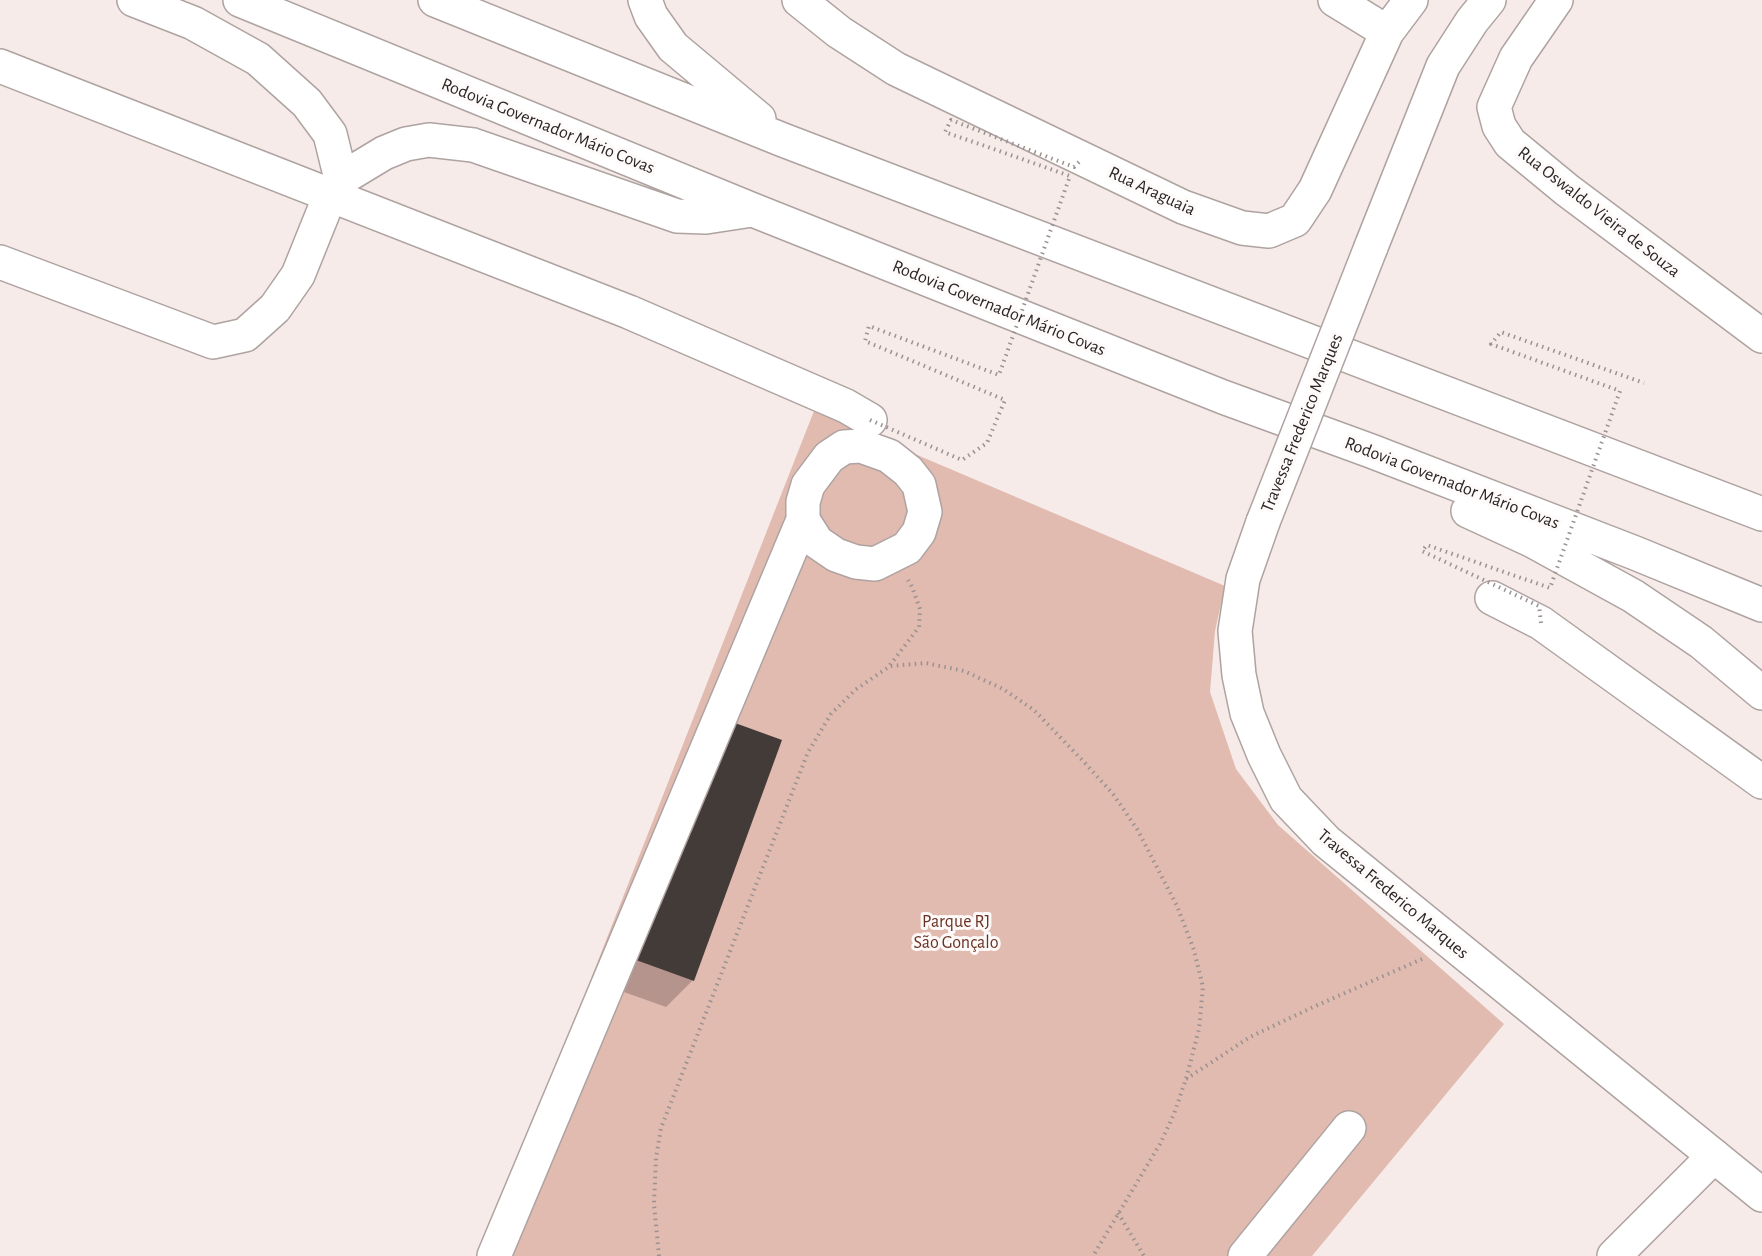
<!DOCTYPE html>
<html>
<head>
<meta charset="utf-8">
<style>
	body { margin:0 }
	canvas { display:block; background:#f6ebe8 }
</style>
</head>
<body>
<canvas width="1762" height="1256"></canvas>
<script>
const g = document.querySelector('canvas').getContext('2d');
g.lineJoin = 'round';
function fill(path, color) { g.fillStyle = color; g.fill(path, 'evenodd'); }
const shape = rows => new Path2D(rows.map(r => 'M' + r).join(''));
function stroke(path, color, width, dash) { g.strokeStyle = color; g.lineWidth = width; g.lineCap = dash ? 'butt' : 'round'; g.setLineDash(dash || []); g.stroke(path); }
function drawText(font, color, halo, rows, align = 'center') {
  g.font = font + ' "Alegreya Sans",sans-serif'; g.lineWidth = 6; g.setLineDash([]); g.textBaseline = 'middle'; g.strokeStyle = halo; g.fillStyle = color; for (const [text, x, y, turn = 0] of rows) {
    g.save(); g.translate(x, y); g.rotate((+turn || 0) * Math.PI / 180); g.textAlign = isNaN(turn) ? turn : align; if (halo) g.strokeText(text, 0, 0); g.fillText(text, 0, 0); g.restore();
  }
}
fill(shape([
	[814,411,1225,586,1215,631,1210,692,1236,769,1278,825,1504,1024,1312,1256,482,1256]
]), '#e1bab0');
fill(shape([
	[780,741,693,980,666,1007,610,987]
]), '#0003');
fill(shape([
	[724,719,782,740,694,981,636,960]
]), '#433b38');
const minor = shape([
	[799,0,839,32,896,69,1183,207,1242,228,1269,231,1295,220,1315,190,1387,32,1411,0],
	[1335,0,1387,32],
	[1556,0,1516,58,1494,107,1499,126,1510,143,1567,190,1762,336],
	[0,66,629,312,846,406,870,420],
	[0,262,213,342,245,335,275,308,298,275,325,208,341,179],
	[1492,598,1541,623,1762,782],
	[494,1256,803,520,803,502,808,485,829,457,844,447,861,446,889,456,908,471,919,485,925,512,919,532,907,548,875,564,856,562,836,555,817,542,803,520],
	[1245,1256,1349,1128],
	[1614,1256,1714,1156]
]);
const major = shape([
	[1371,247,1443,66,1472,21,1489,0],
	[1263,522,1243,579,1235,631,1239,675,1247,713,1264,755,1286,799,1326,841,1762,1195]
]);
const highway = shape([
	[134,0,193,23,258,59,307,103,330,134,341,179,384,153,406,144,429,140,473,145,677,216,706,217,752,210],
	[240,0,753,210,1223,397,1371,451,1635,553,1762,605],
	[435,0,783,140,1762,514],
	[645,0,651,16,673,47,759,119],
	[1468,511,1533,541,1633,596,1701,642,1762,693]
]);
stroke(minor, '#aea3a1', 36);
stroke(major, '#aea3a1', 36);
stroke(highway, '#aea3a1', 36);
stroke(shape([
	[890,665,919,627,920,609,912,587,908,580],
	[1186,1079,1250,1037,1311,1008,1422,959],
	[1118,1213,1144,1256],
	[659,1256,654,1204,656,1158,661,1128,808,752,831,714,855,690,890,666,926,663,964,671,1003,689,1034,710,1084,762,1113,794,1137,829,1177,906,1194,950,1203,987,1199,1029,1186,1079,1174,1114,1160,1144,1093,1256]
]), '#9a9290', 4, [1.5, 4.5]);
stroke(minor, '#fff', 33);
stroke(major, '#fff', 33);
stroke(highway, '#fff', 33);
const majorBridge = shape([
	[1263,522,1371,247]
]);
stroke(majorBridge, '#aea3a1', 36, []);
stroke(shape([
	[870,420,962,460,987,443,1005,400,865,341,869,326,999,375,1070,176,945,132,951,120,1074,167,1082,159],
	[1541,623,1539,606,1422,551,1427,545,1550,588,1620,391,1491,344,1501,332,1644,383]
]), '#9a9290', 4, [1.5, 4.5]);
stroke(majorBridge, '#fff', 33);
drawText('18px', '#2a2625', '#fefaf9', [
	["Rodovia Governador Mário Covas",548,126,22],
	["Rua Araguaia",1152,191,25],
	["Rua Oswaldo Vieira de Souza",1599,212,38],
	["Rodovia Governador Mário Covas",999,308,22],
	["Travessa Frederico Marques",1302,423,-68],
	["Rodovia Governador Mário Covas",1452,483,21],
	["Travessa Frederico Marques",1393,894,40]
]);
drawText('18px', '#6a3224', '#fefaf9', [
	["Parque RJ",956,922],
	["São Gonçalo",956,943]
]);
</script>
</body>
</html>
